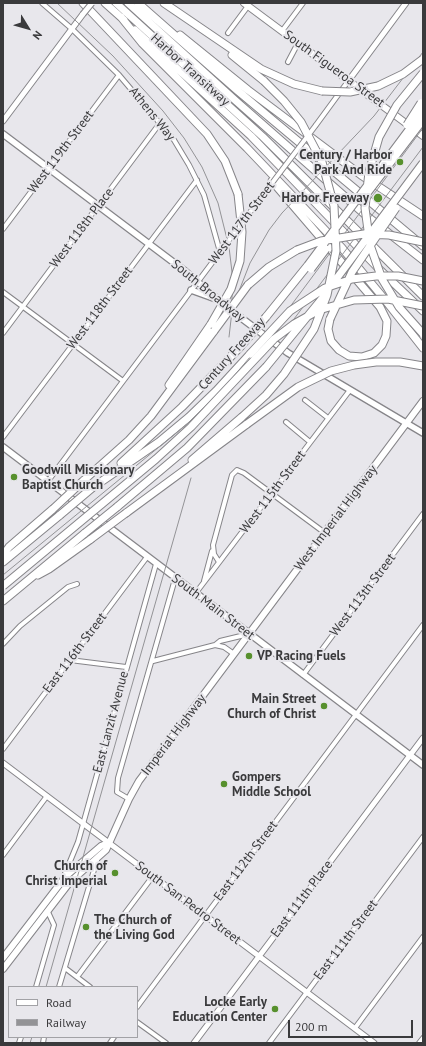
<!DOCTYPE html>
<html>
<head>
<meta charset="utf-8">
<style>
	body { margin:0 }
	#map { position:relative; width:426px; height:1046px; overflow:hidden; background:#e8e7ec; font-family:"PT Sans",sans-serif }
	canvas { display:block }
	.frame { position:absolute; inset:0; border:4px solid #3a3a3c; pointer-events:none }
	.legend { position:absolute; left:8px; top:986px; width:130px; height:52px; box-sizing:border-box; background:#e8e7ec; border:1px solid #a2a2a6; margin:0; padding:5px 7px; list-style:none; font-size:12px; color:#3a3a3c }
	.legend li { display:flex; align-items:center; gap:8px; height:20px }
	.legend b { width:20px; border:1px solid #a2a2a6 }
	.north { position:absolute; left:8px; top:8px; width:40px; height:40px; -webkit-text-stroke:3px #e8e7ec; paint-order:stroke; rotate:127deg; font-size:11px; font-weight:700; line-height:16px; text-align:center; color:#3a3a3c }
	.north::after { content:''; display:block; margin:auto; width:14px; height:18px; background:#3a3a3c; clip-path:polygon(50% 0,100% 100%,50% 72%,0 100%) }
	.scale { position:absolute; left:288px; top:1020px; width:125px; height:18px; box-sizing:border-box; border:2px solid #3a3a3c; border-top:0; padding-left:5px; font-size:12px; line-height:14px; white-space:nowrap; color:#3a3a3c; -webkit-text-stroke:3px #e8e7ec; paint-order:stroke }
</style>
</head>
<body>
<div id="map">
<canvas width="426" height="1046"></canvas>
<div class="frame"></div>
<ul class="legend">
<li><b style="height:5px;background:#fff"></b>Road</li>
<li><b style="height:5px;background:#939396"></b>Railway</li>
</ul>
<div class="north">N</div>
<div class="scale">200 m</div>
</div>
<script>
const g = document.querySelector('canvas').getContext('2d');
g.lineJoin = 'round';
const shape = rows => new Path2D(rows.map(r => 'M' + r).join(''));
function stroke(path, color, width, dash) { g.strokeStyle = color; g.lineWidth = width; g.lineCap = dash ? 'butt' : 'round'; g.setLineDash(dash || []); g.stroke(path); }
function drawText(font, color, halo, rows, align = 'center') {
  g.font = font + ' "PT Sans",sans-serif'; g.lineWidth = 4; g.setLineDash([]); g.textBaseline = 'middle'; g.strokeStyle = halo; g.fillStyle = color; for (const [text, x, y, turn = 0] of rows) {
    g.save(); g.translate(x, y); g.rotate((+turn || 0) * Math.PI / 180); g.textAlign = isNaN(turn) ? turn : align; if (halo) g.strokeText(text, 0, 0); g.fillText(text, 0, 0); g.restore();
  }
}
const minor = shape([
	[42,3,72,29,119,75,174,140,189,165,204,195,220,252],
	[282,31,303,3],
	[228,33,248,6],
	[288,62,298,43],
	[316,125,349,80],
	[3,229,119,75],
	[3,292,123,381],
	[3,333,160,123],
	[305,400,328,418],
	[286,422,310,442],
	[3,437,197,180],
	[48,481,266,191],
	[219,562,214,554,213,545,232,475,237,470,244,473,325,533],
	[204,581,212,551],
	[195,594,350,390],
	[3,644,20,626,68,587,77,584],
	[215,645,220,641,249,634],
	[70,660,126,667],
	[153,661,215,645,224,647,234,654],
	[303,675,423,514],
	[3,749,147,557],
	[129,799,117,792,118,778,175,579],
	[3,855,47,796],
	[64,876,78,842,156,564],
	[65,968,90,987],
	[77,977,153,876],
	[36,987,54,925,48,912],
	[59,987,97,860],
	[137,1007,423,625],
	[137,1022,166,1043],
	[355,1028,423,937],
	[19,1043,21,1037],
	[43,1043,44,1037],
	[110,1043,114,1037],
	[269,1043,423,837],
	[419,1043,423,1038]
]);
const tertiary = shape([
	[349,80,406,3],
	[3,121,83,14],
	[3,763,374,1043],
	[194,1043,423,738]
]);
const secondary = shape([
	[3,134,185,271,232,311,288,353,423,433],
	[191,290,216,299],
	[3,447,423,765]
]);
const primary = shape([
	[244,3,423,136],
	[3,958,66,876,101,846,108,843],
	[3,969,70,882,106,850,129,799,139,781,423,401]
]);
const motorway = shape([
	[83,3,207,134,225,161,238,194],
	[105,3,124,20],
	[116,3,263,137,423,296],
	[128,3,236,101,368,217,423,260],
	[138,3,238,91,423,246],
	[164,3,261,69,294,84,322,91],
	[121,17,142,43,247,148,342,248,386,301,423,348],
	[135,30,251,136,381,271,423,311],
	[180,35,248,90,361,175,423,216],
	[232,55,264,81],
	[272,181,380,307,387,321,386,336,382,345,374,353,362,357,349,356,339,350,331,341,328,329,330,319],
	[248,285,269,267,297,250],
	[266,317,308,265],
	[169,385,211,324],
	[192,460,242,417],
	[121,463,182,407,241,346],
	[83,481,129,440,151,416,214,331],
	[92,488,159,442,189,417,216,391,250,354],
	[117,507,187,448,266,367],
	[126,513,247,424],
	[3,555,9,547,53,509],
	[3,562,60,515],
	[38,575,49,569,91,539],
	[3,601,85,533]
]);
stroke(minor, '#868589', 6);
stroke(tertiary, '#868589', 7);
stroke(secondary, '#868589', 8);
stroke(primary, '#868589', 8);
stroke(motorway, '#868589', 9);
stroke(minor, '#fff', 4);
stroke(tertiary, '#fff', 5);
stroke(secondary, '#fff', 5.5);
stroke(primary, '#fff', 6);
stroke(motorway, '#fff', 7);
stroke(shape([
	[232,386,291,323,423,147],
	[3,575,187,424,223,389,272,331,423,128]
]), '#939396', 1);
stroke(shape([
	[57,3,113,56,163,111,184,138,202,167,218,203,229,247,232,272,232,311,229,337],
	[236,306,239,291,250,263,269,230,282,213,374,116,423,52],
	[46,987,191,478],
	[30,1043,32,1037]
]), '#939396', 1);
const minorBridge = shape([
	[266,191,316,125]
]);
const tertiaryBridge = shape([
	[83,14,92,3]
]);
const motorwayBridge = shape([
	[423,73,397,105,379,137,369,172,365,208,370,245,382,279,399,307,423,334],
	[322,91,350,92,378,86,403,74,423,59],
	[407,125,421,103],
	[365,196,423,120],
	[297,250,321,241,364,234,389,235,423,242],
	[308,265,423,111],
	[311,269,326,249],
	[331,286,423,163],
	[330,319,352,272,396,208],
	[211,324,231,289,240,261,242,232,238,194],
	[214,331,248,285],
	[241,346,266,317],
	[250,354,290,311,325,288,352,279,376,276,398,276,423,281],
	[266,367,325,295],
	[242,417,266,395,284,374,314,329,327,295,336,251,334,206,322,162,301,122,284,101,264,81],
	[247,424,298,387,331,371,354,365,376,362,400,362,423,366],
	[53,509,83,481],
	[60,515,92,488],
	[85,533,117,507],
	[91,539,126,513],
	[3,586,156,459,191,427,274,339,294,324,319,310,354,300,388,299,423,306]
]);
stroke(minorBridge, '#868589', 6, []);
stroke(tertiaryBridge, '#868589', 7, []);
stroke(motorwayBridge, '#868589', 9, []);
stroke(minorBridge, '#fff', 4);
stroke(tertiaryBridge, '#fff', 5);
stroke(motorwayBridge, '#fff', 7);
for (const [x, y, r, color] of [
	[400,162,4,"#57902d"],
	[378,198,5,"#57902d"],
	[14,477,4,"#57902d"],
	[249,656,4,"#57902d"],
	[324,706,4,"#57902d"],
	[224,784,4,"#57902d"],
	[115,873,4,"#57902d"],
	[86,927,4,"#57902d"],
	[275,1009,4,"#57902d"]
]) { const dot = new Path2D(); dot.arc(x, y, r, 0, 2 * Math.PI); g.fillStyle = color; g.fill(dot); stroke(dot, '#e8e7ec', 1.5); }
drawText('13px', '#3a3a3c', '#e8e7ec', [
	["South Figueroa Street",334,69,36],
	["Harbor Transitway",190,70,42],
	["Athens Way",152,114,51],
	["West 119th Street",61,152,-53],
	["West 117th Street",242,223,-53],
	["West 118th Place",82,228,-53],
	["South Broadway",208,291,39],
	["West 118th Street",100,308,-53],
	["Century Freeway",232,354,-48],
	["West 115th Street",273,492,-53],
	["West Imperial Highway",336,518,-53],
	["West 113th Street",363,595,-53],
	["South Main Street",213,607,37],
	["East 116th Street",75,653,-53],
	["East Lanzit Avenue",111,722,-75],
	["Imperial Highway",174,735,-53],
	["East 112th Street",246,861,-53],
	["East 111th Place",302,899,-53],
	["South San Pedro Street",188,903,37],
	["East 111th Street",346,940,-53]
]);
drawText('bold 13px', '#3a3a3c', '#e8e7ec', [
	["Century / Harbor",392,155],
	["Park And Ride",392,170],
	["Harbor Freeway",369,198],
	["Goodwill Missionary",22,470,"left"],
	["Baptist Church",22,485,"left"],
	["VP Racing Fuels",257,656,"left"],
	["Main Street",316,699],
	["Church of Christ",316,714],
	["Gompers",232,777,"left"],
	["Middle School",232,792,"left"],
	["Church of",107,866],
	["Christ Imperial",107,881],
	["The Church of",94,920,"left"],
	["the Living God",94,935,"left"],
	["Locke Early",267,1002],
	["Education Center",267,1017]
], 'right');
</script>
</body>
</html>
